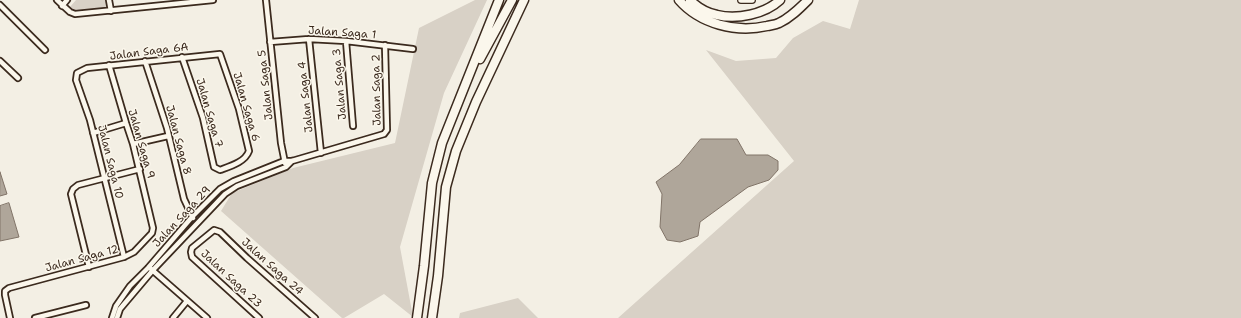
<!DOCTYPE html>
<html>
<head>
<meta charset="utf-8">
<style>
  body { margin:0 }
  canvas { display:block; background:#f3efe4 }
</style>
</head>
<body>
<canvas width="1241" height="318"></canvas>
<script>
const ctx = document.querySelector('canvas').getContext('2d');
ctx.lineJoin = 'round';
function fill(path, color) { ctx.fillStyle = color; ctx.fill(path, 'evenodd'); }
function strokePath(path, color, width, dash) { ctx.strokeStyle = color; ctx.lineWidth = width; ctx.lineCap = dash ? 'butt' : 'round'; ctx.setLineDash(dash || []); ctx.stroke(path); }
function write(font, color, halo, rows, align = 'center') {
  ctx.font = font + ' "Shantell Sans",sans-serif'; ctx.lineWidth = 3; ctx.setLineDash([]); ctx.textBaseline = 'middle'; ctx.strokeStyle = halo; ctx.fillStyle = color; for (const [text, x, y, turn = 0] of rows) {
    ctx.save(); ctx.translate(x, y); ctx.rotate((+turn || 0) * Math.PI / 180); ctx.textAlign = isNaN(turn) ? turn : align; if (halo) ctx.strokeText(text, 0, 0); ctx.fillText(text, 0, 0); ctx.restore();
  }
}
fill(new Path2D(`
  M76 0H106L108 9 76 12 70 7Z
  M475 0H487L444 93 400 247 413 317 384 294 344 318H342L221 211 232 193 293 168 395 143 419 28Z
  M859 0H1241V318H618L794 161 706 50 736 61 776 58 793 38 823 21 850 29Z
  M518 298 538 318H459L460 313Z`), '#d8d1c6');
const water = new Path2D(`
  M701 139H737L746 155H768L778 161V170L769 180 748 187 700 222 698 236 680 242 667 240 660 227 662 194 656 182 679 165Z
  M0 172 7 194 0 196Z
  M9 203 19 237 0 241V206Z`);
fill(water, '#afa69a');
strokePath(water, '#817468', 1);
const minor = new Path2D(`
  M57 0 70 12 75 14 213 0
  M109 0 111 11
  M266 0 281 143 285 163
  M0 5 45 50
  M62 6 67 0
  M309 39 321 153
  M346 41 353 126
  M270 42 309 39 346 41 413 49
  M0 61 18 78
  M145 61 167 128 184 199 193 218
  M93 133 126 123
  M133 144 168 136
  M124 257 90 120 76 80 77 73 87 68 220 54 239 109 249 151C245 162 231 166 220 170L214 167 203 118 182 57
  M89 267 71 194 73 189 78 185 140 169
  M151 269 207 318
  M10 318 5 295V291L9 288 124 257 134 252 152 233 153 228 133 144 126 123 109 65
  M35 318 86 305
  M112 318 116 306 130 286 148 268 192 217 220 189 234 181 284 161H292L384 134 387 130 385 45
  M117 318 120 309 153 270 225 194 237 186 286 167 292 161
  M173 318 187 301
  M259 318 192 257 191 252 192 248 214 230 220 232 247 258 315 318`);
const tertiary = new Path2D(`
  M741 0H752`);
const motorway = new Path2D(`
  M679 0C700 24 736 33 767 26 771 25 775 25 779 23 790 18 799 9 808 0
  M690 0C697 7 707 13 717 15 737 20 765 14 780 0
  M480 59 512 0
  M417 318 424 266 432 183 442 143 499 0
  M432 318 438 276 446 187 456 151 476 102 524 0`);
strokePath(minor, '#3b2a1e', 8);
strokePath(tertiary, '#3b2a1e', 8);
strokePath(motorway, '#3b2a1e', 11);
strokePath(minor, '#fbf7ec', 4.5);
strokePath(tertiary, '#fbf7ec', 5.5);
strokePath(motorway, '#fbf7ec', 8);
write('11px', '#3b2a1e', '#fbf7ec', [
  ["Jalan Saga 1",342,33,4],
  ["Jalan Saga 6A",149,52,-7],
  ["Jalan Saga 3",340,84,-95],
  ["Jalan Saga 5",266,85,-96],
  ["Jalan Saga 2",377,90,-91],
  ["Jalan Saga 4",306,97,-96],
  ["Jalan Saga 6",246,107,74],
  ["Jalan Saga 7",209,113,74],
  ["Jalan Saga 8",178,140,75],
  ["Jalan Saga 9",141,144,74],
  ["Jalan Saga 10",110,162,76],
  ["Jalan Saga 29",182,217,-47],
  ["Jalan Saga 12",82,259,-15],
  ["Jalan Saga 24",272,267,42],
  ["Jalan Saga 23",231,279,43]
]);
</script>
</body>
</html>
